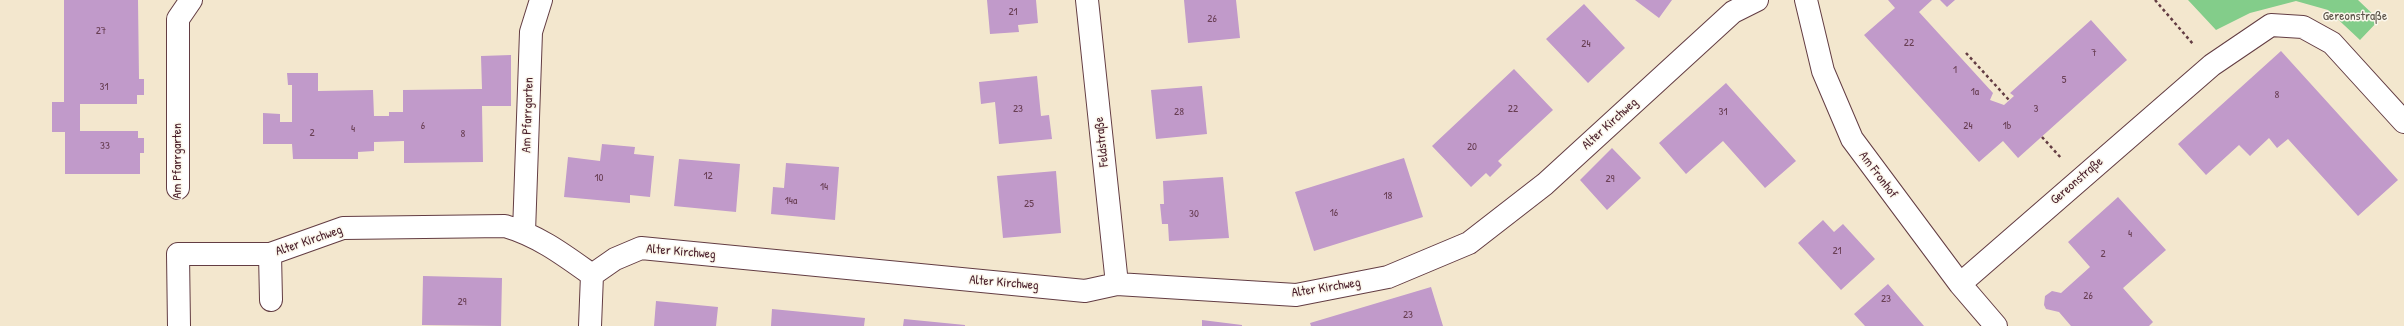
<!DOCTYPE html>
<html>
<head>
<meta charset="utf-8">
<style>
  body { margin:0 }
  canvas { display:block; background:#f3e7ce }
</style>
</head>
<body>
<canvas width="2404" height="326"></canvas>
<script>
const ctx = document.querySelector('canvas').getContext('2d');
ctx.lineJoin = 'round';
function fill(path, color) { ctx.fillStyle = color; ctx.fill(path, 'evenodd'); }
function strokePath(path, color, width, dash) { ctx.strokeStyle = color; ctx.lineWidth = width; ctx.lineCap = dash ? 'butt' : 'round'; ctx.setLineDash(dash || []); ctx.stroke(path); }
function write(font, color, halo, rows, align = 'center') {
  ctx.font = font + ' "Patrick Hand",sans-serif'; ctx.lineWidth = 3; ctx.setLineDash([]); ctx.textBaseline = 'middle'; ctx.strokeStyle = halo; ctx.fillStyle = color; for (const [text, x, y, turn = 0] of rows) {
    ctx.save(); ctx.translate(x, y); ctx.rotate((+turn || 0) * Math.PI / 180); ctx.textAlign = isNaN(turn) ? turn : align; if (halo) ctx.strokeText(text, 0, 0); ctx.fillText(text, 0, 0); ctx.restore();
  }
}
fill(new Path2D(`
  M2188 0H2358L2379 20 2360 40 2328 10 2296 1 2250 13 2216 30Z`), '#83cd8a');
fill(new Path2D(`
  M64 0H138L139 79H144V95H137V104H80V131H138V138H144V153H140V174H65V132H52V102H64Z
  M987 0H1036L1038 23 1018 25 1019 32 990 34Z
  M1184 0H1236L1240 38 1188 43Z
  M1635 0H1672L1659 18Z
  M1888 0H1932L1919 12 1993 93 1990 100 2004 105 2014 96 2010 93 2091 20 2127 60 2018 158 2003 141 1979 162 1864 35 1895 8Z
  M1940 0H1955L1947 7Z
  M1584 4 1625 48 1588 83 1546 39Z
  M2281 51 2398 180 2358 216 2288 139 2277 148 2269 138 2250 156 2239 145 2206 175 2178 144Z
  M511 55V106H482L483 162 404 163V141L374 142V151L358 152V159H293L292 144H263V113L280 114V122H292V85H288L287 73H318V91L373 90 374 116H389V112H403V90L482 89 481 56Z
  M1514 69 1553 110 1498 161 1502 165 1490 177 1486 173 1471 187 1432 146Z
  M1037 76 1041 116 1049 115 1052 139 999 144 995 102 981 104 979 82Z
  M1726 83 1796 161 1765 188 1723 141 1686 174 1659 143Z
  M1202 86 1207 134 1156 139 1151 90Z
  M602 144 635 147 634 154 654 156 650 197 630 195V203L564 197 568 157 600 161Z
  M1612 148 1641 178 1607 210 1580 180Z
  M1404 158 1423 217 1314 251 1295 192Z
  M679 159 740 164 736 212 674 206Z
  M786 163 839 167 835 220 771 214 773 187 784 188Z
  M1056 171 1061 233 1003 238 997 176Z
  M1223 177 1229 238 1169 241 1168 224H1162L1160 204H1164L1163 181Z
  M2118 197 2166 250 2123 288 2153 322 2149 326H2071L2059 312 2046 309 2044 305 2045 296 2052 291 2061 293 2090 267 2068 242Z
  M1823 220 1834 232 1843 224 1875 259 1841 290 1798 243Z
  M423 276 502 278 501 326 422 325Z
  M1888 284 1924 326H1865L1854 314Z
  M1431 287 1443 326H1311L1310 323Z
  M656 301 718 307 716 326H654Z
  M772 309 865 318 864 326H771Z
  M904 319 965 325V326H903Z
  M1202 320 1242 325V326H1202Z`), '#c19aca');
const minor = new Path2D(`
  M1087 0 1117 284
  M1806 0 1823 71 1852 139 1960 284 1996 326
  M178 188V19L191 0
  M524 232 531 32 541 0
  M270 254 271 300
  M592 275 615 259 641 248 1085 291 1117 284 1296 295 1388 277 1469 243 1545 184 1733 12 1757 0
  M1960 284 2212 65 2271 25 2303 27 2332 43 2404 122
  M179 326 178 254H270L343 228 505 226C539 236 564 255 592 275
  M590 326 592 275`);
strokePath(minor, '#633d43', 24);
strokePath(new Path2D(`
  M2155 0 2193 44
  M1966 53 2009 100
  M2042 137 2062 159`), '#633d43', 2.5, [3, 3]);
strokePath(minor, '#fff', 22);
write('11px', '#683e53', null, [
  ["21",1013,12],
  ["26",1212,19],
  ["27",101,31],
  ["22",1909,43],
  ["24",1586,44],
  ["7",2094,53],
  ["1",1955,70],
  ["5",2064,80],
  ["31",104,87],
  ["1a",1975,92],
  ["8",2277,95],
  ["23",1018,109],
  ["22",1513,109],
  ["3",2036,109],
  ["28",1179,112],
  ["31",1723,112],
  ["6",423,126],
  ["24",1968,126],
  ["1b",2007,126],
  ["4",353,129],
  ["2",312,133],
  ["8",463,134],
  ["33",105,146],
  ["20",1472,147],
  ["12",708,176],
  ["10",599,178],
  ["29",1610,179],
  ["14",824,187],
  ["18",1388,196],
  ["14a",791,201],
  ["25",1029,204],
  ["16",1334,213],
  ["30",1194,214],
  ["4",2130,234],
  ["21",1837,251],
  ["2",2103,254],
  ["26",2088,296],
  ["23",1886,299],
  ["29",462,302],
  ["23",1408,315]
]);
write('13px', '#5b5348', '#fbf7ec', [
  ["Gereonstraße",2355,17]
]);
write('13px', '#4a1f2b', '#fbf7ec', [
  ["Am Pfarrgarten",528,115,-88],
  ["Alter Kirchweg",1610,124,-42],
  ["Feldstraße",1102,142,-96],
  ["Am Pfarrgarten",178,161,-90],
  ["Am Fronhof",1878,175,53],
  ["Gereonstraße",2077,181,-41],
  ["Alter Kirchweg",309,241,-19],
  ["Alter Kirchweg",681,252,5],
  ["Alter Kirchweg",1004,283,5],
  ["Alter Kirchweg",1326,288,-9]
]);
</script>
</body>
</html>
